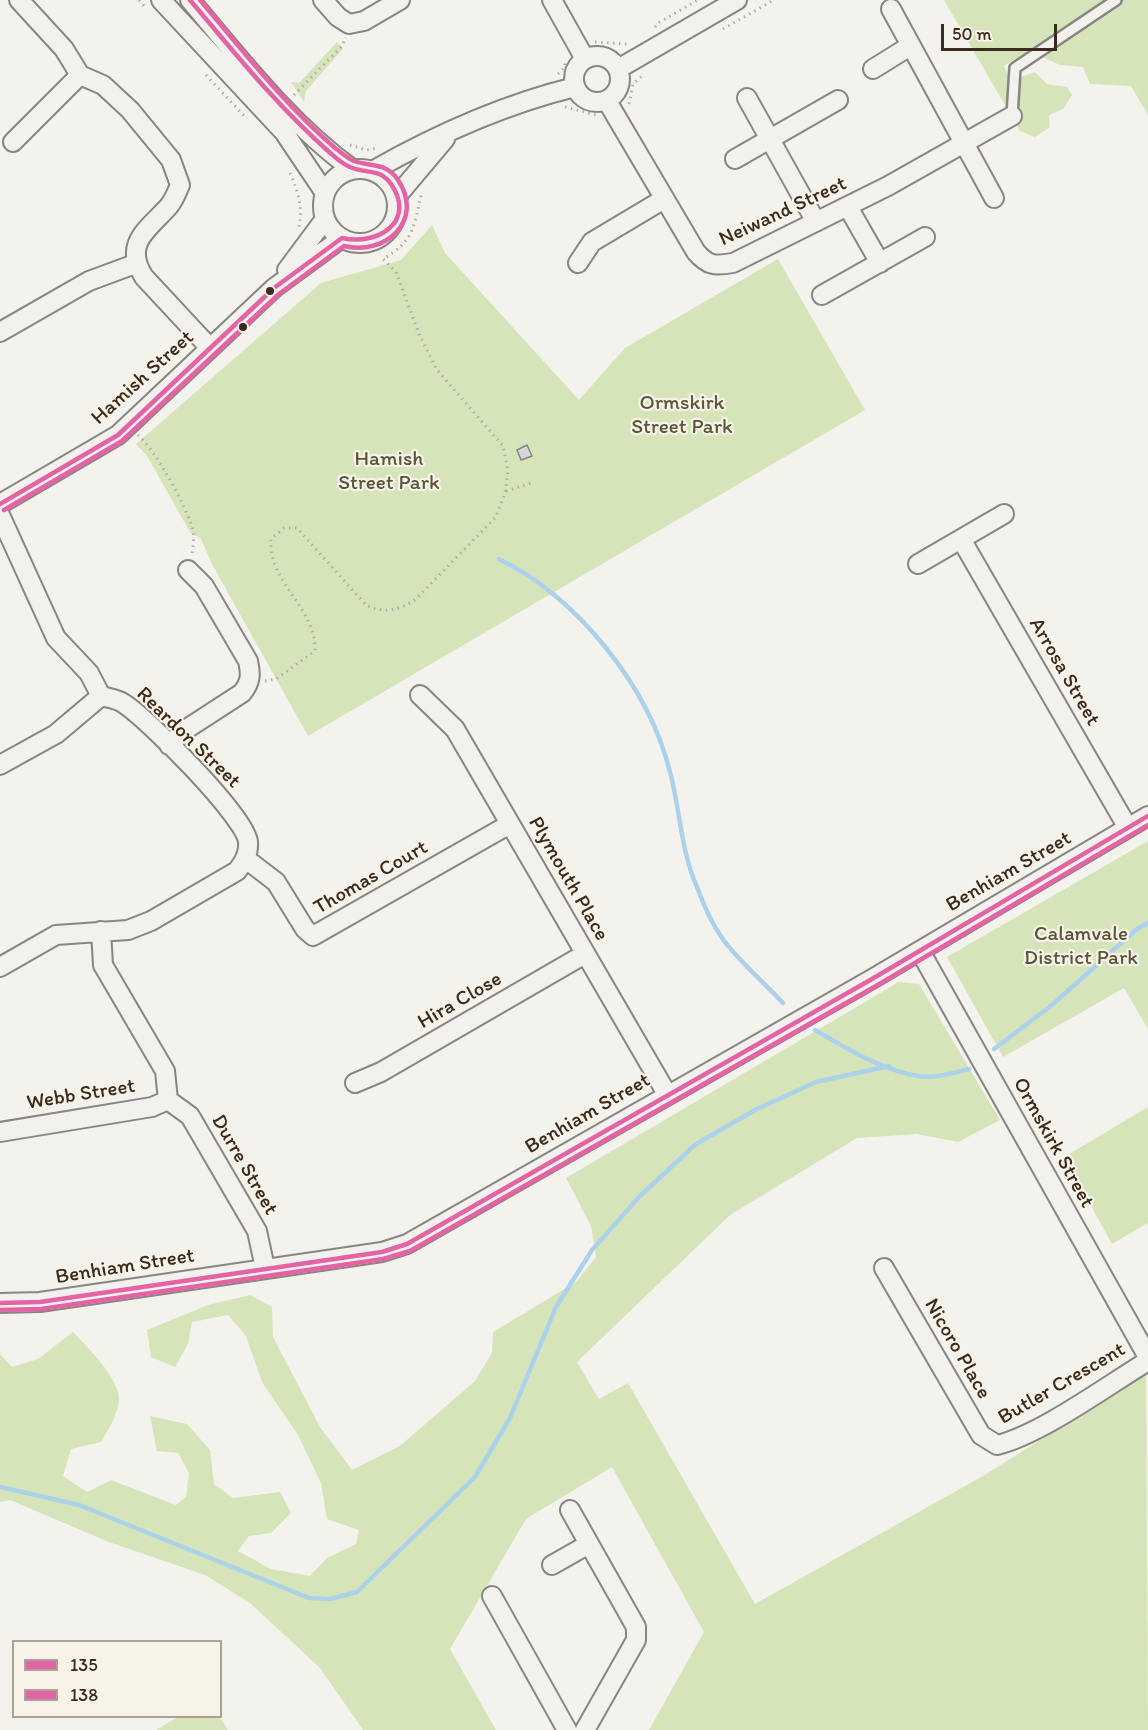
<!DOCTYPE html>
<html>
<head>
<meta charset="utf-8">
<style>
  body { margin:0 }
  #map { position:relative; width:1148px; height:1730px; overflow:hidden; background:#f4f2ec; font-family:Itim,sans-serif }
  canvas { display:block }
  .legend { position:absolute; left:12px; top:1640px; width:210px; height:78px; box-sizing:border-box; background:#f7f3e8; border:2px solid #aca397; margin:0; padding:8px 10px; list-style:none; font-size:18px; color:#3b2a1e }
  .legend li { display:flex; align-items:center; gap:12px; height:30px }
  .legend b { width:30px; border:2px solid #aca397 }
  .scale { position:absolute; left:941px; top:24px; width:116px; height:27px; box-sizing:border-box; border:3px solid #3b2a1e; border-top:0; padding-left:8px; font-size:18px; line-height:21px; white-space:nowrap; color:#3b2a1e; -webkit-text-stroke:4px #f7f3e8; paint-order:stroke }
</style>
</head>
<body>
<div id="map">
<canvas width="1148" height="1730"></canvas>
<ul class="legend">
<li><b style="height:8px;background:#e463a4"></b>135</li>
<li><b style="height:8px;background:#e463a4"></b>138</li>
</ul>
<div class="scale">50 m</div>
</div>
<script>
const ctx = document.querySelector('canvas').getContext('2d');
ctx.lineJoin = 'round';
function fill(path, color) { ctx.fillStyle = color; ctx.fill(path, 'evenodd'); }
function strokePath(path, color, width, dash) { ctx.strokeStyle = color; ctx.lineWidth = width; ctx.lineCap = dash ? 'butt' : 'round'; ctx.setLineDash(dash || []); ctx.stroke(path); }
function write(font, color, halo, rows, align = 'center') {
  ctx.font = font + ' Itim,sans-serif'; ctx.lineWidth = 4.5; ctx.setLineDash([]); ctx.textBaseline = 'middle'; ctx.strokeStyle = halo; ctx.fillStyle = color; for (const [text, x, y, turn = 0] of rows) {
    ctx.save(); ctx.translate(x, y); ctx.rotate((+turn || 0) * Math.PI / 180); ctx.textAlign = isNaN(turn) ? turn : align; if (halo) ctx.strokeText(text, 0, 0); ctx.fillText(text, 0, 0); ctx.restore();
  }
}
fill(new Path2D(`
  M944 0H1148V115L1131 86 1090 84 1083 67 1060 65 1029 51 1004 66 1008 75 1021 77 1035 72 1047 84 1067 87 1072 95 1063 109 1049 115 1050 127 1035 137 1020 131Z
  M337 42 343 49 306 91 304 102 291 82 299 83Z
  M432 225 445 253 579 400 625 348 778 259 865 410 308 736 212 564 201 539 190 532 147 456 136 444 321 283 401 260Z
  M1148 841V1029L1124 988 1003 1057 947 957Z
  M899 982 919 984 1000 1120 958 1142 917 1134 857 1138 730 1215 577 1362 599 1399 628 1383 755 1604 983 1476 1146 1374 1148 1730H649L704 1632 612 1467 526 1519 450 1649 496 1730H363L320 1668 250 1603 205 1575 109 1542 10 1500 0 1502V1354L12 1367 38 1359 73 1332C87 1347 118 1377 119 1398 119 1413 108 1430 101 1442L71 1449 63 1476 87 1492 111 1480 176 1505 186 1497 189 1473 178 1453 157 1451 150 1416 187 1424 210 1450 214 1484 233 1498 280 1492 291 1513 271 1533 249 1536 238 1551 271 1569 310 1576 327 1558 356 1544 359 1530 327 1519 321 1483 298 1435 262 1382 246 1336 228 1315 192 1322 188 1344 175 1367 151 1357 147 1330 208 1305 250 1295 272 1307 273 1337 320 1427 352 1470 400 1446 475 1381 492 1353 493 1332 576 1282 596 1257 591 1226 566 1178Z
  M1148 1107V1223L1112 1244 1064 1157Z
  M178 1717H220L228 1730H156Z`), '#d5e4b9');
strokePath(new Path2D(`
  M499 559C578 598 649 687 670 772 680 809 681 852 697 887 704 906 716 932 729 947 746 967 765 984 783 1003
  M815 1030C846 1048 881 1070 918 1076 934 1079 953 1073 969 1069
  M994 1049 1052 1005 1137 929 1148 923
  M0 1487 79 1505 309 1598 330 1599 357 1592 475 1477 510 1418 556 1307 592 1250 639 1197 696 1144 757 1109 816 1082 889 1066`), '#acd2eb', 4.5);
const building = new Path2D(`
  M527 445 532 456 521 460 517 450Z`);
fill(building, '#d6d5dc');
strokePath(building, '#898580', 1.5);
const lane = new Path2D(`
  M1012 116 1015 68 1116 0`);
const street = new Path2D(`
  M19 0 64 49 80 75 103 85 130 110 171 160 180 185C177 192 174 200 169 206 149 229 122 243 144 277L210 348
  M161 0 284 132 325 193
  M190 0C240 59 289 123 352 169
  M323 0 338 17 349 24 364 21 400 0
  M552 0 585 59
  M891 9 994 198
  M574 79a23 23 0 1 1 46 0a23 23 0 1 1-46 0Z
  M618 69 737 0
  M873 69 910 46
  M747 98 816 222
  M607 101 696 252C708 266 715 266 733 263L888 186 1012 116
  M13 142 80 75
  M735 159 838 100
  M323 206a37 37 0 1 1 74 0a37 37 0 1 1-74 0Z
  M374 170C436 135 505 104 575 87
  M397 196 445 139
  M848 207 880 263
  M578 263 592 242 664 199
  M287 270 325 219
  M822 295 925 237
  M0 332 89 281 135 264
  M0 504 118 435 274 288 342 238
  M0 515 56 638 89 673 101 696C108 698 117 699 123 703 146 717 246 817 248 842 249 854 244 862 237 871L151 921 128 930 56 935 0 967
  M961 539 1128 828
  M918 564 1004 514
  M420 695 455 729 667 1094
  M169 745 185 730 242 693C251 682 251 674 248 661L204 586 188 570
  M0 765 56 734 101 696
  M246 859 276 882 305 929 313 936 510 824
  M101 931 103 965 165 1071 168 1100 190 1116 257 1231 265 1268
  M920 951 1148 1357
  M355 1083 381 1072 585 954
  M0 1132 152 1107 168 1100
  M884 1268 981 1435 997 1445C1040 1435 1108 1385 1148 1361
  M0 1303 40 1302 382 1252 407 1244 872 979 1148 816
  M570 1510 636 1627V1640L585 1730
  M552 1565 589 1544
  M492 1596 567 1730`);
strokePath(lane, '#898580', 14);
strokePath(street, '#898580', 22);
strokePath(new Path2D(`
  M139 0 146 8
  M655 27 658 23 698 0
  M723 29 774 0
  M595 42 627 44
  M558 74 565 67V60
  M206 75 247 119
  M294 95 343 45 345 37
  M629 104 633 84 644 74
  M565 107 596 115
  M350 145 366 150 379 148
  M290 173C298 191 303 207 299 227
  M138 435C156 451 183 501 191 524 195 534 194 547 191 557
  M506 491 531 483
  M265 681 276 679 315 651C317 608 267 582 271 539L284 528H297L366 605C382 614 401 610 416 599L495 518 505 494 508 471 503 446 437 370 419 334 396 272 383 259C416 240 413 226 422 192`), '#b1aeaa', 3, [1.5, 4.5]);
strokePath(lane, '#f2f1ed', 9);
strokePath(street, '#f2f1ed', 18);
strokePath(new Path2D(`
  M0 504 118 435 274 288 342 238C377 246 417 222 391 184 380 168 366 174 350 167 342 164 335 157 328 151 277 106 234 52 190 0
  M0 1303 40 1302 382 1252 407 1244 872 979 1148 816`), '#e463a4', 4.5);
strokePath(new Path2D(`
  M4 510 122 441 279 294 344 246C385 256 425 221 398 180 386 162 371 167 354 161 347 158 341 152 335 148 284 104 243 51 200 0
  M0 1310 41 1309 383 1259 410 1251 876 986 1148 825`), '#e463a4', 4.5);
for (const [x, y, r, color] of [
  [270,291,5,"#3b2a1e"],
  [243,327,5,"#3b2a1e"]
]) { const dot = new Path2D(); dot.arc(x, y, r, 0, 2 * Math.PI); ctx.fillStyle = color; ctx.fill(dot); strokePath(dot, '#f7f3e8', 2); }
write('21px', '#3b2a1e', '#f7f3e8', [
  ["Neiwand Street",783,212,-25],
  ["Hamish Street",143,378,-42],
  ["Arrosa Street",1064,672,60],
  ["Reardon Street",188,738,44],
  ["Benhiam Street",1009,872,-30],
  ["Thomas Court",371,878,-30],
  ["Plymouth Place",568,879,60],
  ["Hira Close",460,1001,-30],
  ["Webb Street",81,1095,-9],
  ["Benhiam Street",588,1114,-30],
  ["Ormskirk Street",1053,1143,61],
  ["Durre Street",244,1165,60],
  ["Benhiam Street",125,1267,-9],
  ["Nicoro Place",957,1349,60],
  ["Butler Crescent",1062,1384,-30]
]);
write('21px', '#5b563a', '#f7f3e8', [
  ["Ormskirk",682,404],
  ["Street Park",682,428],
  ["Hamish",389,460],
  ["Street Park",389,484],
  ["Calamvale",1081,935],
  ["District Park",1081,959]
]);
</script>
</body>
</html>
